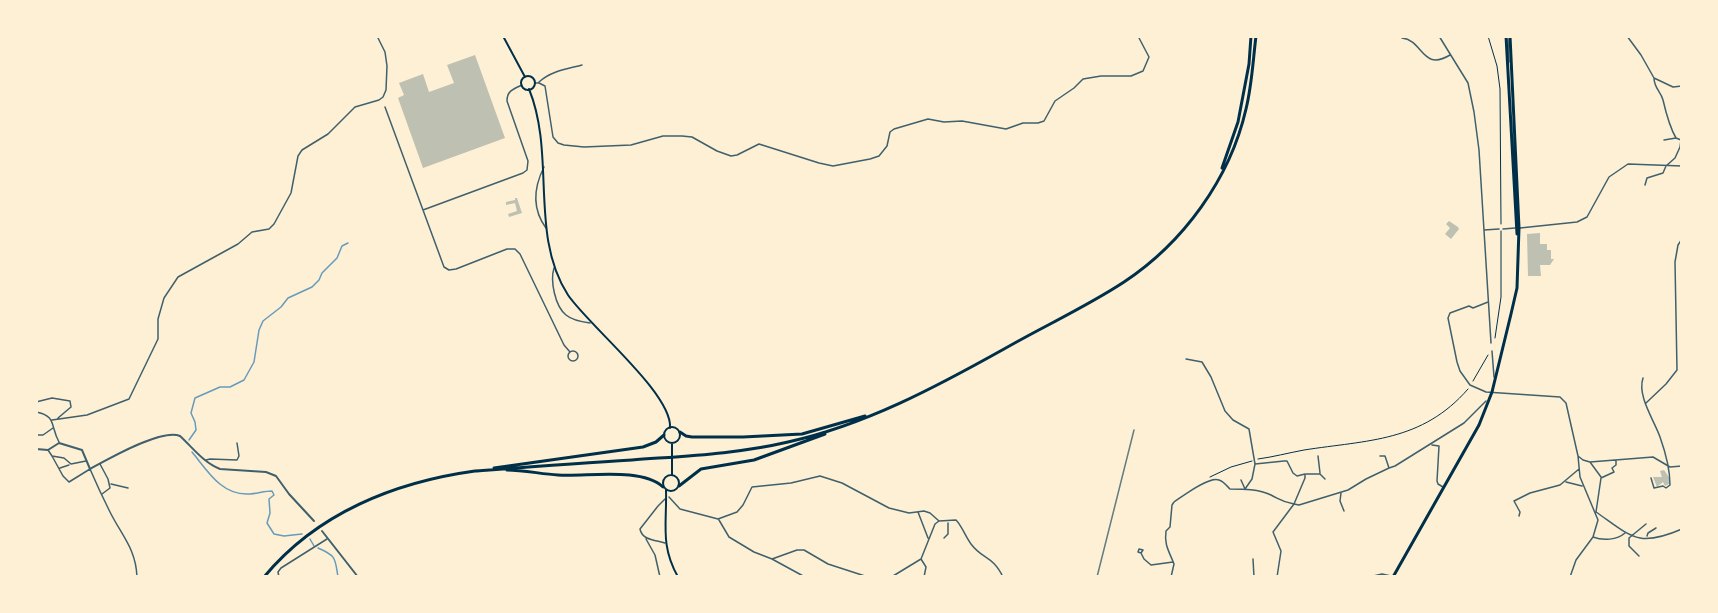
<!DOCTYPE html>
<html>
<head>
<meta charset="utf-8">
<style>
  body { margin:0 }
  #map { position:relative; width:1718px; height:613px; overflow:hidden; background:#fdf0d5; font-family:Manrope,sans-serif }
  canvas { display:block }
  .frame { position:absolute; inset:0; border:38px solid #fdf0d5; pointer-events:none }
</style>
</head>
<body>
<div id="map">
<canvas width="1718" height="613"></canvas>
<div class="frame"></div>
</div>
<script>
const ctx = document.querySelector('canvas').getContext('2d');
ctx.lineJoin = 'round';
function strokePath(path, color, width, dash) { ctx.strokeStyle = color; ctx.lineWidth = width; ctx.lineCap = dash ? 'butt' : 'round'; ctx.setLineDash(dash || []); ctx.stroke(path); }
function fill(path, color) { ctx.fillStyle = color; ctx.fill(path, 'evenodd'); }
strokePath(new Path2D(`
  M189 440 196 430 195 422 191 413 195 398 220 387H230L244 380 254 362 259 330 263 321 281 307 288 298 312 287 319 280 322 273 337 258 342 246 348 243
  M192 452C207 470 221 495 248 494 256 494 264 491 272 491L274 495 269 499 270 513 267 523 274 534 284 536 302 534
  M310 539 314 546
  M318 548C337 556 335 559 338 577`), '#669bbc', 1.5);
fill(new Path2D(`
  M475 55 505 138 423 168 398 98 404 95 399 83 423 74 429 92 454 83 447 65Z
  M515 198H517L522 213 509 217 508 214 517 211 515 203 506 205V202L515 200Z
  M1449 221 1458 227 1459 229 1451 239 1445 234 1450 228 1446 224Z
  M1540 233V244H1547V250H1551V259H1554L1550 265H1540L1541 276H1528L1527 234Z
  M1664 470 1669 477V484L1665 486 1663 482 1657 487 1653 477H1662L1660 471Z`), '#bec0b2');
strokePath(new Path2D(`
  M1488 36 1497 66 1500 89 1501 224
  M1495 338 1501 297V231
  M1473 381 1488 355
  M1258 459C1273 457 1288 453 1304 450 1368 440 1422 442 1468 389
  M1210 477 1231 467 1252 461`), '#003049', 1);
strokePath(new Path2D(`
  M1439 36 1468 83 1474 112 1479 150 1491 343
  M1627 36 1641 55 1654 78
  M1402 38C1423 40 1422 72 1450 55
  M1508 39 1509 62
  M539 82C551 71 567 69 582 65
  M535 83H539L545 86 553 137 558 143 564 145 584 147 631 145 663 136H682L692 137 717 151 731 156 737 155 759 144 819 163 833 166 870 159 879 156 887 146 890 132 894 129 928 119 944 122 962 121 1006 129 1023 123H1038L1044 121 1055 101 1074 88 1083 79 1101 76H1131L1143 71 1149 57 1138 36
  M385 107 444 267 449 270 456 269 507 249H515L520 254 564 345 570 352
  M1676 138C1669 126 1666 113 1663 100 1661 92 1654 88 1654 78L1673 87 1682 86
  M544 167C534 187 532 209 546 228
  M1645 185 1647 178 1663 173 1666 166 1675 158 1680 147 1681 140 1676 138 1664 140
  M423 210 523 173 527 170 528 161 507 101C507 91 513 89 522 85
  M1520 228 1577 222 1587 217 1609 177 1628 164 1682 166
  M1503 229 1515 228
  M1484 230 1499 229
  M554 268C550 281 555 306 566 315 572 320 582 322 590 323
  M1488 302 1473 308 1469 306 1450 313 1448 318 1457 362 1460 371 1470 385 1486 392 1560 397 1566 403 1578 456
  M1492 351 1494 377
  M568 356a5 5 0 1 1 10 0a5 5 0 1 1-10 0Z
  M1186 359 1202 362 1211 377 1225 411 1233 420 1249 429 1255 464
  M1643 378C1637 396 1654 420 1660 437 1665 451 1670 470 1670 485L1666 488 1663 486 1654 488 1651 478
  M36 402 52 398 70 401 71 407 58 418
  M1646 403 1666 384 1677 370 1675 262 1678 245 1682 239
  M36 412C57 416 50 426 59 442
  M52 420 87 415 129 399 158 339V319L164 298 178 277 238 244 252 232 269 229 274 224 291 193 298 156 302 150 328 134 355 107 379 100 383 97 386 90 387 66 385 52 377 36
  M36 435H43L53 428
  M1432 445 1439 446 1437 481 1438 484 1443 487
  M48 450 52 456 64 458 71 464 86 461
  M52 456 63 476 69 482 90 469C96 483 103 498 110 512 122 536 136 549 137 577
  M1318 456 1320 473
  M1380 456H1385L1389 468 1395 466 1464 423 1486 401
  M206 460 210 459 237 460 239 456 237 443
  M1616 460V465L1612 468 1614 472 1601 478 1596 512C1632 537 1638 548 1682 529
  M1590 462 1601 477
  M100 464 108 479 110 488 102 494
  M60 468 69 465
  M1306 474H1320L1325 479
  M1566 482 1582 486
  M111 484 128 488
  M1341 493 1340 501 1344 511
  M669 497 680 509 718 519 737 512 743 505 752 487 791 483 820 476 842 483 889 508 909 513 924 511 930 513 939 521
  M918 512 928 538
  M1519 516 1520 512 1514 501 1530 493 1560 485 1579 469
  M719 520 729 537 754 552 772 559 797 550H804L828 564 868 577
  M1647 536 1648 533 1656 528
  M1593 537C1603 541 1617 540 1625 533
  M944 538 948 534V523
  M646 539 655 555 660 577
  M665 543C655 540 642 540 640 529L658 506 665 499
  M1139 549 1143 550 1141 553 1138 552Z
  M1141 553 1144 559 1151 565 1173 562
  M1639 556 1629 546V538L1646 524
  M772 559 805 577
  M921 559 926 567 924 577
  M1253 559 1254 577
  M279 577 278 572 281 568 327 539
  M882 577 893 576 921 559 935 524 939 521 956 520C962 526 965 536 971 544 983 560 992 555 1003 577
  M1171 577 1174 564C1169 551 1164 545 1166 531L1170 527 1172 505 1174 502C1183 496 1209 476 1219 480 1223 481 1227 486 1230 489 1243 489 1259 489 1271 495 1281 500 1282 502 1294 504L1305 478V474L1297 476 1293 473 1287 461H1284L1255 464 1252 479 1245 489 1241 480
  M1277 577 1281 551 1273 532 1294 504 1299 505 1348 490 1366 479 1389 468
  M1369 577 1382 574 1391 576
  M1570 577 1576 560 1593 537 1598 520 1580 477 1578 456 1583 460 1590 462 1653 457 1670 467 1682 466`), '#3f606c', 1.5);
strokePath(new Path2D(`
  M36 449 48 450 59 443 82 450 90 469C108 459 162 428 180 436 193 448 204 463 220 469L266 472 276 476 289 494 314 521
  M322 531 358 577`), '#3f606c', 2);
strokePath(new Path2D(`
  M503 36 525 77
  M521 83a7 7 0 1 1 14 0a7 7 0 1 1-14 0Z
  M529 89C556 155 529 235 568 295 589 326 673 394 670 428
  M664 435a8 8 0 1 1 16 0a8 8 0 1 1-16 0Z
  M672 443V475
  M663 483a8 8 0 1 1 16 0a8 8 0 1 1-16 0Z
  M666 490C667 524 660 545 678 577`), '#003049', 2);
strokePath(new Path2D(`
  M1506 36 1517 234
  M1393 577 1479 425 1492 392 1511 314 1517 288 1519 228 1510 36`), '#003049', 3);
strokePath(new Path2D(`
  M1222 168 1238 122 1249 64 1251 36
  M680 432 686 436 692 437H743L802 434 865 416
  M494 468 643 447 656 442 664 435
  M507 470C524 470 541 474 558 475 587 477 641 467 663 487
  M679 486 701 469 754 460 825 434
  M264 577C317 513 395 482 475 471 528 467 580 463 632 460 684 456 737 454 788 442 865 425 936 387 1004 349 1044 326 1086 307 1124 282 1183 243 1230 179 1246 109 1252 85 1253 60 1256 36`), '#003049', 3);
strokePath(new Path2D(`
  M1097 577 1134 430`), '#657d81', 1.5);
</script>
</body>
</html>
